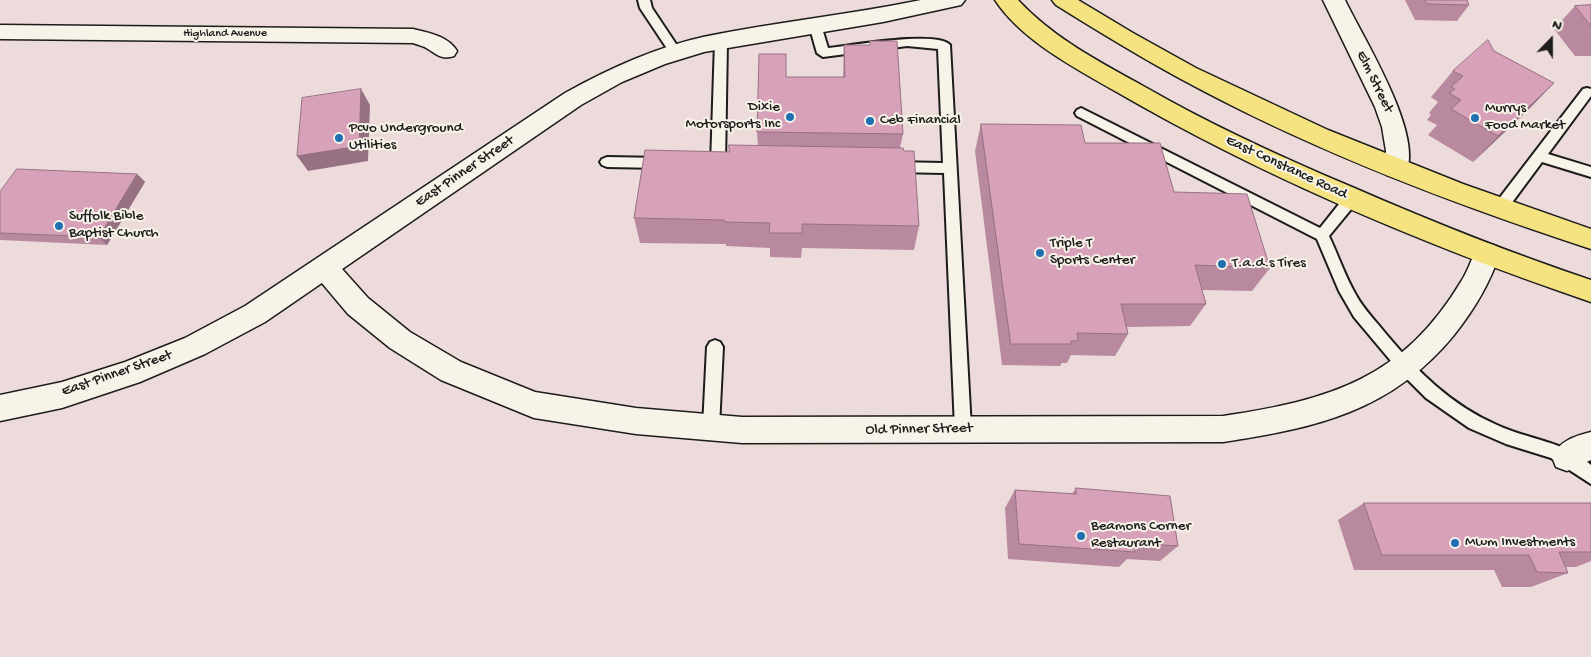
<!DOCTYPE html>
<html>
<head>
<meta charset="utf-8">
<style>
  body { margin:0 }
  #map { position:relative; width:1591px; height:657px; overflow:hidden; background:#eddada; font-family:"Gochi Hand",sans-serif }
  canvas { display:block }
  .north { position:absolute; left:1526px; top:15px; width:50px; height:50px; -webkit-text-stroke:4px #f7f3e8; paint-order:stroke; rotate:22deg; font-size:14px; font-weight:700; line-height:20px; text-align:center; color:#1c1c1c }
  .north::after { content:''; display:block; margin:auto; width:18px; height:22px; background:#1c1c1c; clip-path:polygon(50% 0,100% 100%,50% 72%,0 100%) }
</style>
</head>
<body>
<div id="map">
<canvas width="1591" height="657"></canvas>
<div class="north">N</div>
</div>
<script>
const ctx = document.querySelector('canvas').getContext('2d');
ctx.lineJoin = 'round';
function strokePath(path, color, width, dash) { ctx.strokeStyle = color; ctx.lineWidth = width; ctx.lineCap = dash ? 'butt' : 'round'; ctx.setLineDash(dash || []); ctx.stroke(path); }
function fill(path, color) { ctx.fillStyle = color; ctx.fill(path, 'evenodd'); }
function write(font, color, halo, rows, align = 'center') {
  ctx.font = font + ' "Gochi Hand",sans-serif'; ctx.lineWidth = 4; ctx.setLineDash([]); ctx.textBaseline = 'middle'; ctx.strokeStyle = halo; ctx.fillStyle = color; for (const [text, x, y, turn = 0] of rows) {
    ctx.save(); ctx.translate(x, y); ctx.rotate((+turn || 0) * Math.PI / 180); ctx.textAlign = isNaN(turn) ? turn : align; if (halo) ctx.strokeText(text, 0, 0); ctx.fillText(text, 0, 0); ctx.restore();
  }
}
const lane = new Path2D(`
  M638 0H650L652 8 682 53 680 56H672L640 8Z
  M815 21 821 25 828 48C848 46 939 30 950 45L971 429 969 434 963 436 957 434 955 429 944 173 894 172 889 171 887 167 889 163 894 162 943 163 938 49 907 46 823 57 817 53 809 25Z
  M721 37 727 41 725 165 723 169H713L711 165 715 41Z
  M1587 88 1591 89V96L1548 154 1591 167V177L1542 162 1505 212 1500 213 1495 212 1493 208 1495 204 1583 89Z
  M1081 108 1320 228 1347 194 1352 193 1357 194 1359 198 1357 202 1329 236C1338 255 1345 276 1356 295 1364 310 1376 321 1386 334 1418 372 1451 405 1497 425 1529 440 1564 441 1591 465V484L1551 458 1506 444 1469 428 1426 398 1401 373 1354 317 1339 291 1317 239 1077 116 1075 113 1077 110Z
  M607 157 662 158 667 160 669 163 667 166 662 168 607 167 602 165 600 162 602 159Z
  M715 340 720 342 723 347 719 427 717 432 711 434 705 432 703 427 707 347 710 342Z`);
const street = new Path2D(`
  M1323 0H1345C1363 38 1426 137 1405 175L1396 178 1387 175 1384 169 1386 151 1382 127 1375 107Z
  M0 25 413 29C429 33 448 36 457 51L454 56C442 60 438 55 428 49 424 46 418 45 413 43L0 39Z
  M1487 243 1496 246 1500 253C1490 283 1474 310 1454 335 1392 411 1316 428 1223 442L742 443 636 434 534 418 441 380 390 348 348 314 316 276 312 268 316 260 325 257 334 260 368 298 410 332 461 362 535 392 636 408 742 417 1223 416C1330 400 1403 379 1462 280 1469 269 1472 257 1478 246Z
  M1591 432V460L1567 471 1556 467 1552 457C1559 441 1575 436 1591 432Z`);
const secondary = new Path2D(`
  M921 0H965L961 5 883 22 704 52 665 64 622 82 581 105 265 322 205 354 140 382 62 408 0 421V395L62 382 125 362 185 338 245 306 565 93C608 69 654 48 703 37 775 22 849 15 921 0Z`);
const primary = new Path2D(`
  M995 0H1018C1053 38 1100 62 1145 87 1211 125 1281 157 1352 187 1430 221 1510 253 1591 280V302C1427 246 1265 178 1115 91 1075 68 1021 40 995 0Z
  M1052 0H1078L1133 33 1196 68 1328 130 1463 184 1591 229V249C1450 203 1309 149 1179 78 1137 55 1096 30 1056 5Z`);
strokePath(lane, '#1c1c1c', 4);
strokePath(street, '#1c1c1c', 3);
strokePath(secondary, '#1c1c1c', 3);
strokePath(primary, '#1c1c1c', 3);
fill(lane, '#f7f3e8');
fill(street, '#f7f3e8');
fill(secondary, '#f7f3e8');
fill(primary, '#f5e382');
fill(new Path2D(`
  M1405 0H1467L1469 5 1457 21 1415 20Z
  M1591 5V56H1575L1554 29 1575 6Z
  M870 41 903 134 900 148 919 226 914 250 802 248 801 258 770 257V248L726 246V244L640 243 634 218 729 152 758 146 757 132 787 77H843L844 45H870Z
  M1494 51 1554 83 1528 110 1473 162 1428 135 1437 125 1427 120 1431 115 1429 113 1438 102 1431 97 1453 71Z
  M981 124 1174 192 1270 268 1252 291 1202 290 1206 304 1190 326 1127 327 1128 334 1115 356 1071 355 1067 363H1062L1060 366 1002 365 975 151Z
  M137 174 145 182 107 245 0 240V192Z
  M1076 488 1178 546 1160 561 1127 559 1119 567 1008 559 1005 508 1015 490 1072 494Z
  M1364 503 1591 504V561L1576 567H1566L1568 573 1531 587H1502L1494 570H1354L1338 520Z`), '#b98a9f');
fill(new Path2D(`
  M1554 83 1528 110 1473 162 1498 136Z
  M361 89 370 105 368 161 308 171 297 156Z
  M137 174 145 182 107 245 99 237Z`), '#967182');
const building = new Path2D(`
  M1425 0H1467L1469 5 1427 4Z
  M1591 5V26L1575 6Z
  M1488 40 1494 51 1554 83 1498 136 1451 109 1461 100 1449 93 1455 89 1451 87 1463 76 1453 71Z
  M870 41H897L903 134 757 132 759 54H786V77H845L844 45H870Z
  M361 89 359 146 297 156 302 98Z
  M981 124 1081 125 1085 143H1160L1174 192 1247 194 1270 268 1195 265 1206 304H1121L1128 334 1077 333 1078 341H1071V344H1011Z
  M729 145 903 148 904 151H914L919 226 802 224V233H769L770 223 724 222V220L634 218 645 150 729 152Z
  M17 169 137 174 99 237 0 233V192Z
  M1076 488 1170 496 1178 546 1133 543 1135 552 1019 544 1015 490 1076 494Z
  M1364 503H1591V552H1559L1568 573 1537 572 1529 555H1382Z`);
fill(building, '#d7a1b9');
strokePath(building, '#967182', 1);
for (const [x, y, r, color] of [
  [790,117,5,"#1f6fb2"],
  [1475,118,5,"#1f6fb2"],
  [870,121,5,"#1f6fb2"],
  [339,138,5,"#1f6fb2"],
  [59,226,5,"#1f6fb2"],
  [1040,253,5,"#1f6fb2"],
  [1222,264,5,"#1f6fb2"],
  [1081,536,5,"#1f6fb2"],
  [1455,543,5,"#1f6fb2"]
]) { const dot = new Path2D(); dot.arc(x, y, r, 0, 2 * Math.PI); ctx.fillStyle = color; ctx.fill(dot); strokePath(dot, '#f7f3e8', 2); }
write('12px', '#1c1c1c', '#f7f3e8', [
  ["Highland Avenue",225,34]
]);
write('15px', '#1c1c1c', '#f7f3e8', [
  ["Elm Street",1374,82,64],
  ["East Constance Road",1286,168,25],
  ["East Pinner Street",465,172,-34],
  ["East Pinner Street",117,374,-19],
  ["Old Pinner Street",919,430,-1]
]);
write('15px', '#1c1c1c', '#f7f3e8', [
  ["Dixie",780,108,"right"],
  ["Motorsports Inc",780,125,"right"],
  ["Murrys",1485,109],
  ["Food Market",1485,126],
  ["Ceb Financial",880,121],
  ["Pcvo Underground",349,129],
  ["Utilities",349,146],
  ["Suffolk Bible",69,217],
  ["Baptist Church",69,234],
  ["Triple T",1050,244],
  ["Sports Center",1050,261],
  ["T.a.d.s Tires",1232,264],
  ["Beamons Corner",1091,527],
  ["Restaurant",1091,544],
  ["Mwm Investments",1465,543]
], 'left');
</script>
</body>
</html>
